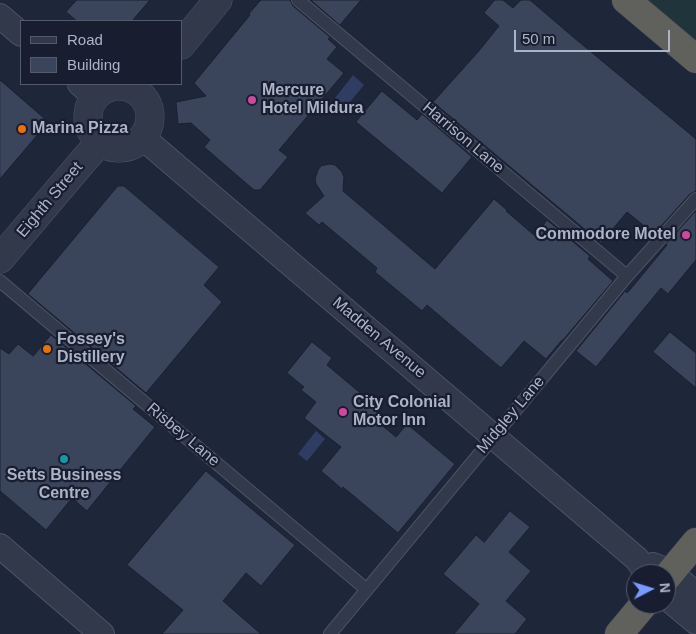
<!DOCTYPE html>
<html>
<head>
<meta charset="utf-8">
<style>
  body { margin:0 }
  #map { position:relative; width:696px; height:634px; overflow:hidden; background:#1e263a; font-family:Arial,sans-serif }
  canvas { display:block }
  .legend { position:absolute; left:20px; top:20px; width:162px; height:65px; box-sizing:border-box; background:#181e2f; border:1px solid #535a6c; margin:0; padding:6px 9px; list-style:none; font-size:15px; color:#acb3c7 }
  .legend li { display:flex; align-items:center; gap:10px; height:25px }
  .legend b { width:25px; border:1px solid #535a6c }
  .north { position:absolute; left:626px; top:564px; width:50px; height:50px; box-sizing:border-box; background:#181e2f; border:1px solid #535a6c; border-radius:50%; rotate:85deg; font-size:14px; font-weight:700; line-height:20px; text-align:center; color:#acb3c7 }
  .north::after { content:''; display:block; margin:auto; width:18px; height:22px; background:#799bff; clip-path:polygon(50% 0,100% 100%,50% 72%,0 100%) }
  .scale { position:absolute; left:514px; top:30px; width:156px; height:22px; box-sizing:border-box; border:2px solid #acb3c7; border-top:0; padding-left:6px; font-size:15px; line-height:18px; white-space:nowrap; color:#acb3c7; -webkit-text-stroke:4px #181e2f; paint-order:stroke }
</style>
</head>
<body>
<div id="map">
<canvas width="696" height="634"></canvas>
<ul class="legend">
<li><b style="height:6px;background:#32394a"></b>Road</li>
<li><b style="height:14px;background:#3a445b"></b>Building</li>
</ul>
<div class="north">N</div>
<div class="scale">50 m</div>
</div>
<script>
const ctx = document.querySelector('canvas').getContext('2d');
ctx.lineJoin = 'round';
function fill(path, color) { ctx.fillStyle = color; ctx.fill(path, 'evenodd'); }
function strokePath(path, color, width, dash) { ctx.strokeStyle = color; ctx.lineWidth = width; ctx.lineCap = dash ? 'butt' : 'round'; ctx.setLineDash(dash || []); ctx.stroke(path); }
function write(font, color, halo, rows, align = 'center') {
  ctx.font = font + ' Arial,sans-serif'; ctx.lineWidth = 4.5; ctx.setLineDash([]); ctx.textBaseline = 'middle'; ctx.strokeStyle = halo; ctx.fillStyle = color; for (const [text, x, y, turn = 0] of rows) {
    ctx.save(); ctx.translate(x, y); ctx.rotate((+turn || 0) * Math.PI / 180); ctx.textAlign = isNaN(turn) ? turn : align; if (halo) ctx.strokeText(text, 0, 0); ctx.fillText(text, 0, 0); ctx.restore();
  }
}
fill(new Path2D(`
  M644 0H696V45Z`), '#20343b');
fill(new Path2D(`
  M353 75 364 85 346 107 335 98Z
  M316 431 325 439 307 461 298 454Z`), '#2e3d61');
const building = new Path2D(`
  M77 0H150L132 21H77L66 12Z
  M261 0H290L293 6 330 37 328 39 337 47 327 59 344 73 279 150 288 157 260 190H254L204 147 210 140 191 123 178 124 176 102 206 96 194 83 250 15 249 14Z
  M311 0H361L340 25Z
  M495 0H503L513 8 521 0H530L572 36 696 139V191L690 194 654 234 627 212 601 243 433 102 478 52 499 26 484 13Z
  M0 80 44 118 45 126 0 179Z
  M382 91 417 120 422 114 472 157 442 193 356 122Z
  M330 164 335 165 342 172 344 177 343 191 435 269 494 199 507 210 506 211 535 236 547 220 590 256 588 259 613 281 563 340H562L546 359 524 341 501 368 427 305 422 311 375 272 377 268 322 222 319 225 305 213 324 196 316 184 315 179 318 170 321 166Z
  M118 186H124L219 267 204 285 222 302 146 393 28 294Z
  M696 211V260L668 294 661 288 596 367 576 351 625 291 627 293 629 291 667 245 666 244Z
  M670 332 696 353V388L653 352Z
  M51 335 136 406 133 409 155 427 87 511 72 498 46 530 0 491V348L9 354 18 344 33 356Z
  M312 342 332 358 327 365 377 407 378 422 396 437 407 424 455 464 398 533 343 487 342 489 321 471 341 447 304 418 316 402 301 390 304 387 287 373Z
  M206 471 295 545 261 586 246 573 223 601 261 634H162L183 610 127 565Z
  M510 511 530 527 509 552 531 571 506 601 527 619 515 634H454L479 604 443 574 476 535 484 542Z`);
fill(building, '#3a445b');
strokePath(building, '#1a2031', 1);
const service = new Path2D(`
  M298 0 627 276
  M0 281 366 589
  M330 634 627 276 696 199`);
const minor = new Path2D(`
  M0 16 21 34
  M80 84 96 97
  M143 138 637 559 647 574
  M0 546 102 634
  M653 565 671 572 696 595
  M666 597 696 622`);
const tertiary = new Path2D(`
  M181 45 218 0
  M88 117a31 31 0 1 1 62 0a31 31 0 1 1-62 0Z
  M0 259 84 160 100 142`);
const trunk = new Path2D(`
  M626 0 696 59
  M666 578 696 542
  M619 634 644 604`);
strokePath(service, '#4c5365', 14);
strokePath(minor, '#4c5365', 26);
strokePath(tertiary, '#4c5365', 29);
strokePath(trunk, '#3a4052', 29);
strokePath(service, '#32394a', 12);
strokePath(minor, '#32394a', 24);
strokePath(tertiary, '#32394a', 28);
strokePath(trunk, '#60605c', 28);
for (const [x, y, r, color] of [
  [252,100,5,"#d1479c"],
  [22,129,5,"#e8710a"],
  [686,235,5,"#d1479c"],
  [47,349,5,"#e8710a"],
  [343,412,5,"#d1479c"],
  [64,459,5,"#0f9aa8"]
]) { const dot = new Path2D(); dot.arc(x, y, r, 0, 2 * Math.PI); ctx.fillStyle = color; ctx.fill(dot); strokePath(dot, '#181e2f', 2); }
write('bold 16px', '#acb3c7', '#181e2f', [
  ["Mercure",262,91],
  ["Hotel Mildura",262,109],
  ["Marina Pizza",32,129],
  ["Commodore Motel",676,235,"right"],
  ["Fossey's",57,340],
  ["Distillery",57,358],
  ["City Colonial",353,403],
  ["Motor Inn",353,421],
  ["Setts Business",64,476,"center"],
  ["Centre",64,494,"center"]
], 'left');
write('16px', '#acb3c7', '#181e2f', [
  ["Harrison Lane",463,138,40],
  ["Eighth Street",50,200,-50],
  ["Madden Avenue",379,338,40],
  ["Midgley Lane",511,415,-50],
  ["Risbey Lane",183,435,40]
]);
</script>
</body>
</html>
